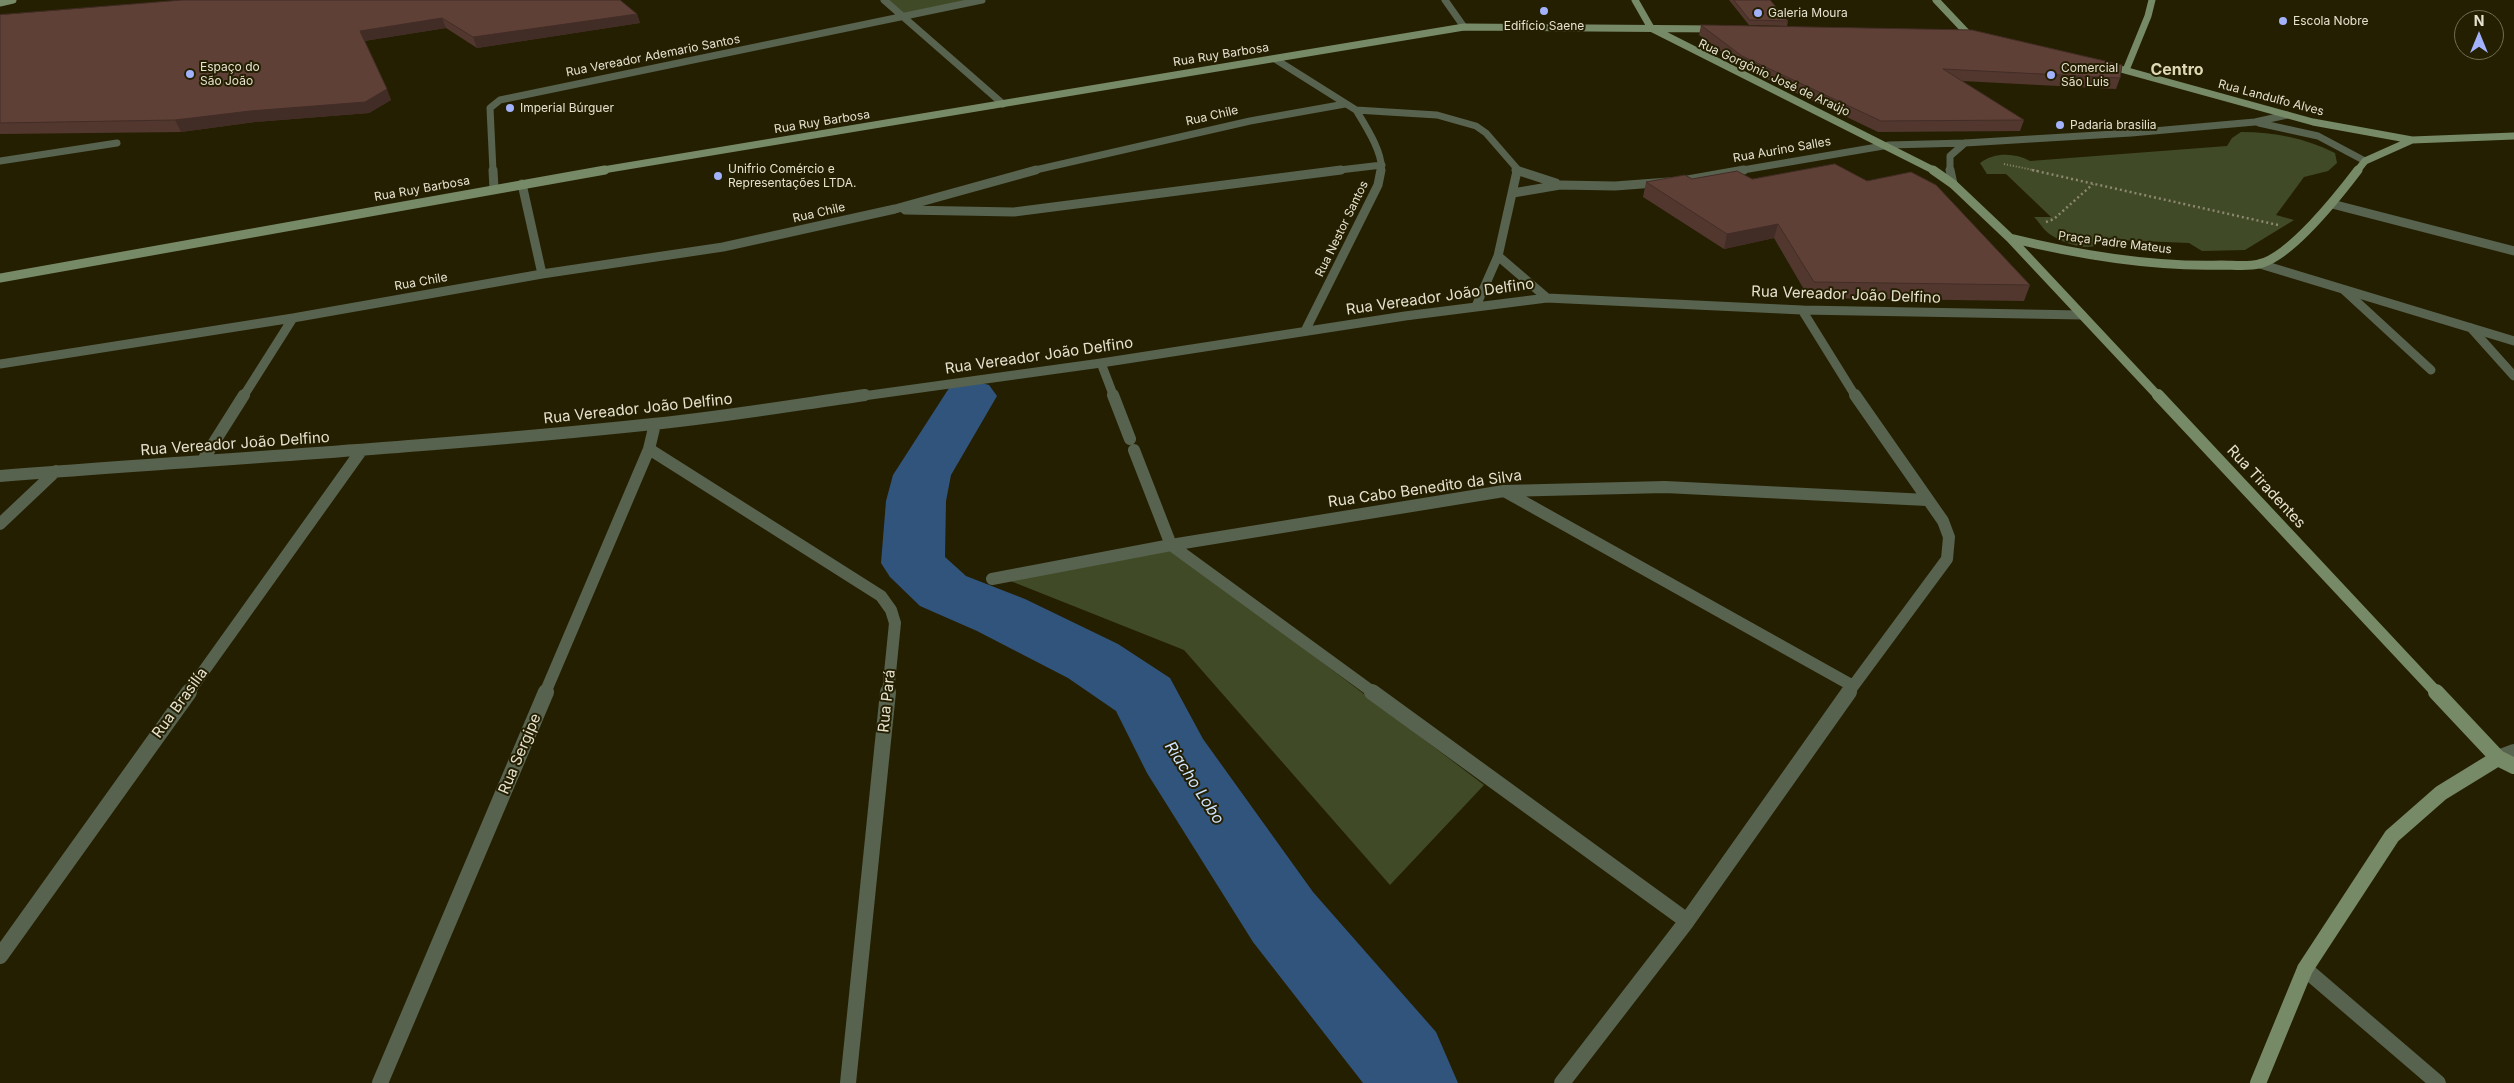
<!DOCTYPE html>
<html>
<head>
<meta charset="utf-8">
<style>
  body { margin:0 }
  #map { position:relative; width:2514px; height:1083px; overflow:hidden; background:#251f02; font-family:Inter,sans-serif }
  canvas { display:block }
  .north { position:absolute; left:2454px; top:10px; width:50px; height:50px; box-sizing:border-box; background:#251f02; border:1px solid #726d54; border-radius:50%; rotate:0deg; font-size:14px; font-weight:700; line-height:20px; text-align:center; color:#e5e2d0 }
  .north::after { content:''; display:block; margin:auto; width:18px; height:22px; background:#a3b2fd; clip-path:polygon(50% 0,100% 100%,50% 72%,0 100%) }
</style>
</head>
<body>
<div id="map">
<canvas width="2514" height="1083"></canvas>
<div class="north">N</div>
</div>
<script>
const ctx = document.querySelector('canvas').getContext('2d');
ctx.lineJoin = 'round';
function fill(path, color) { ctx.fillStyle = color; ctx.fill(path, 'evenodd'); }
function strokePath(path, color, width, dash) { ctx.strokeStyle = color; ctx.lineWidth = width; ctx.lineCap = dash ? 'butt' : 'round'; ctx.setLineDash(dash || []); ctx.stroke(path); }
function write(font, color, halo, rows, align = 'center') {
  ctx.font = font + ' Inter,sans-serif'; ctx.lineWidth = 4; ctx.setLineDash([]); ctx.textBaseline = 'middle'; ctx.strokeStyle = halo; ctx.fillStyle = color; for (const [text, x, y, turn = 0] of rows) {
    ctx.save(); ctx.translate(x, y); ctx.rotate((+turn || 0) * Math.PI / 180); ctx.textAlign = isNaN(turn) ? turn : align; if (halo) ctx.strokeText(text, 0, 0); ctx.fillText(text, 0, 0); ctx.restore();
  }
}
fill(new Path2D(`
  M885 0H982L903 17Z
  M2241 132C2275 132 2305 138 2335 153L2337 163 2328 171 2304 177 2276 215 2294 220 2245 250 2202 251 2189 243 2093 239 2097 245C2085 251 2061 242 2051 235 2044 231 2040 223 2034 217H2051L2006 174H1987L1980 163C1995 152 2015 153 2030 161L2227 146 2232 138Z
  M1174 550 1484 785 1390 885 1184 650 1008 580Z`), '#414a26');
fill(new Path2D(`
  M970 380 989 385 997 396 951 475 946 501 945 557 966 576 1025 599 1118 644 1170 678 1203 739 1313 892 1436 1032 1458 1083H1363L1253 942 1147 773 1116 711 1068 678 977 631 920 606 890 577 881 563 886 501 893 475 951 385Z`), '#31547d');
strokePath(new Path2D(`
  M2004 164 2038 171`), '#8d8871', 2, [1, 2]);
strokePath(new Path2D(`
  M2032 170 2278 225
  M2046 222 2054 219 2093 184`), '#8d8871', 2.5, [2, 3]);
strokePath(new Path2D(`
  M2344 290 2431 370
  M2471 328 2514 376`), '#57634e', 9);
strokePath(new Path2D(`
  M884 0 1003 104
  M1445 0 1464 27
  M1275 59 1356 110 1437 115 1476 126 1486 133 1519 171
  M1356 110C1365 125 1384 154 1381 171
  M2259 123 2318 136 2365 161
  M0 161 117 143
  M493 171 490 108 500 100 982 0
  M1031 171 1250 121 1345 104
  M1331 171 1382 165
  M1737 171 1889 145 1965 143 2131 133 2255 122 2287 115
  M1950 171V156L1965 143`), '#57634e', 7);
strokePath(new Path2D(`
  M493 170 494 189
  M1516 170 1556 183
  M1950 170 1953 184
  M522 184 542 274
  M1513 193 1560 185 1615 186 1682 181 1744 170
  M2332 204 2514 251
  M905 210 1014 212 1341 170
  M1498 256 1547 298
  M2260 264 2514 341
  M1476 306 1498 256 1517 171
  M1802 310 1856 397
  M1305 331 1378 185 1381 170
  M1101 363 1114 397
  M0 364 293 318 542 274 723 247 895 209 1036 170
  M243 397 293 318
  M856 397 1101 363 1405 316 1547 298 1802 310 2082 315`), '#57634e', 9);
strokePath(new Path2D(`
  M1113 395 1130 439
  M649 449 881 596 891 610 895 623 888 693
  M1134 450 1171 545 1374 693
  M203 460 244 395
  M0 476C218 459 436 447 653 424 724 417 794 405 865 395
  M1506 492 1853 686
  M0 524 56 471
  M992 579 1171 545 1504 491 1665 487 1927 500
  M188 693 361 451
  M545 693 649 449 655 424
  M1848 693 1947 559 1949 537 1943 521 1855 395`), '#57634e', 12);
strokePath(new Path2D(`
  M1372 692 1687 921
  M2498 758 2514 752
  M0 956 189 692
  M2305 969 2438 1083
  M380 1083 546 692
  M848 1083 888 692
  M1562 1083 1687 921 1849 692`), '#57634e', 16);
strokePath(new Path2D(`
  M1635 0 1651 28 1935 171
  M1936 0 1969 35
  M0 3 13 0
  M2106 65 2313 122 2412 140
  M2126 70 2148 16 2152 0
  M597 171 1464 27 1718 29
  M2357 171 2365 161 2412 140 2514 136`), '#778a68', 7);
strokePath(new Path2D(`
  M1933 170 1953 184 2010 238 2159 397
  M2010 238C2079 255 2150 267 2221 265 2233 265 2248 267 2259 264 2290 257 2339 195 2358 170
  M0 278 605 170`), '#778a68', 9);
strokePath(new Path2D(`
  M2158 395 2437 693`), '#778a68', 12);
strokePath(new Path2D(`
  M2436 692 2498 758 2514 766
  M2258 1083 2305 969 2392 836 2441 793 2498 758`), '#778a68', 16);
fill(new Path2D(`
  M1729 0H1770L1788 21 1787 26 1749 25Z
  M637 14 640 23 477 48 446 28 364 41 391 100 369 113 255 122 181 132 0 134V15Z
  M1701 25 2120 78 2116 89 1962 81 2024 120 2020 131 1878 132 1740 66 1699 35Z
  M1692 179H1752L2030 285 2024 301 1809 298 1774 238 1724 249 1643 197 1646 182Z`), '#52372f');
fill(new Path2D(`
  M637 14 640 23 477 48 473 37Z
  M442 18 446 28 364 41 360 31Z
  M387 89 391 100 369 113 255 122 181 132 175 120Z
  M1778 224 1774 238 1724 249 1727 234Z`), '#422d26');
const building = new Path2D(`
  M183 0H620L637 14 473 37 442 18 360 31 387 89 365 102 250 111 175 120 0 123V15Z
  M1734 0H1770L1788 21 1750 20Z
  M1701 25 1972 30 2122 65 2120 78 1943 69 2024 120 1881 121 1742 56Z
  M1835 164 1867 181 1911 172 1936 185 2030 285 1814 282 1778 224 1727 234 1646 182 1685 175 1692 179 1737 171 1752 179Z`);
fill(building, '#5f4037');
strokePath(building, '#422d26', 1);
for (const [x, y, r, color] of [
  [1544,11,5,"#a3b2fd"],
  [1758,13,5,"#a3b2fd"],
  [2283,21,5,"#a3b2fd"],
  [190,74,5,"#a3b2fd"],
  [2051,75,5,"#a3b2fd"],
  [510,108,5,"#a3b2fd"],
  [2060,125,5,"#a3b2fd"],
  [718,176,5,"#a3b2fd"]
]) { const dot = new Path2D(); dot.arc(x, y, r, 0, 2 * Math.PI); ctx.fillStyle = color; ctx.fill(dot); strokePath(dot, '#251f02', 2); }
write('12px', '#e5e2d0', '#251f02', [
  ["Galeria Moura",1768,13],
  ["Escola Nobre",2293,21],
  ["Edifício Saene",1544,26,"center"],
  ["Espaço do",200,67],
  ["São João",200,81],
  ["Comercial",2061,68],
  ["São Luis",2061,82],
  ["Imperial Búrguer",520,108],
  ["Padaria brasilia",2070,125],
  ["Unifrio Comércio e",728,169],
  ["Representações LTDA.",728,183]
], 'left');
write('12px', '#e5e2d0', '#251f02', [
  ["Rua Ruy Barbosa",1221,55,-9],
  ["Rua Vereador Ademario Santos",653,56,-11],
  ["Rua Gorgônio José de Araújo",1774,78,25],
  ["Rua Landulfo Alves",2271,98,15],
  ["Rua Chile",1212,116,-13],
  ["Rua Ruy Barbosa",822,122,-9],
  ["Rua Aurino Salles",1782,150,-10],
  ["Rua Ruy Barbosa",422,189,-10],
  ["Rua Chile",819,213,-13],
  ["Rua Nestor Santos",1342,229,-64],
  ["Praça Padre Mateus",2115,243,7],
  ["Rua Chile",421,282,-10]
]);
write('15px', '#e5e2d0', '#251f02', [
  ["Rua Vereador João Delfino",1846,295,2],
  ["Rua Vereador João Delfino",1440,297,-8],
  ["Rua Vereador João Delfino",1039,356,-8],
  ["Rua Vereador João Delfino",638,409,-6],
  ["Rua Vereador João Delfino",235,444,-4],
  ["Rua Tiradentes",2266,487,47],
  ["Rua Cabo Benedito da Silva",1425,489,-8],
  ["Rua Pará",887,701,-84],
  ["Rua Brasilía",180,703,-54],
  ["Rua Sergipe",520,754,-67]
]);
write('bold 16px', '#dfd8b5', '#251f02', [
  ["Centro",2177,70]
]);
write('italic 16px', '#cee4ff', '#251f02', [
  ["Riacho Lobo",1194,783,57]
]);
</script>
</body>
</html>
